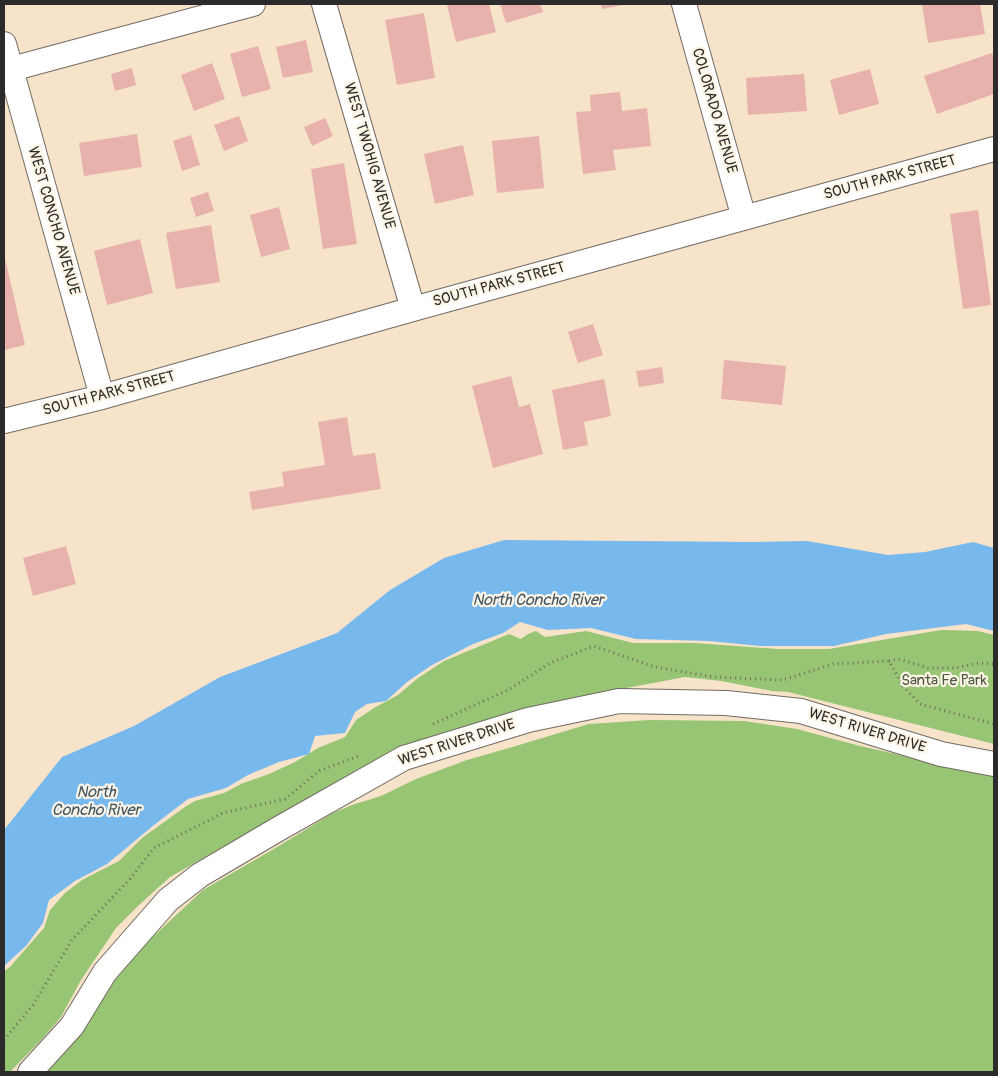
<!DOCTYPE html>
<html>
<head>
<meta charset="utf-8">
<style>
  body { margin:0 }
  #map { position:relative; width:998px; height:1076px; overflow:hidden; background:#f7e3ca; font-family:Pangolin,sans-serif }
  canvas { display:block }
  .frame { position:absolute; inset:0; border:5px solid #2b2b2b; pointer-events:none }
</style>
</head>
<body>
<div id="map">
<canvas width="998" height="1076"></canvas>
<div class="frame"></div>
</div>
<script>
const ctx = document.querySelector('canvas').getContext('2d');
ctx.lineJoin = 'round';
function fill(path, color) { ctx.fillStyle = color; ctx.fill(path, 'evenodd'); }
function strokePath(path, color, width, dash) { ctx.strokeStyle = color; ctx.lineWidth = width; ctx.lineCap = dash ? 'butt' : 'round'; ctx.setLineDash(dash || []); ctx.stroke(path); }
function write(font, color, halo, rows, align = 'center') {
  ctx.font = font + ' Pangolin,sans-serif'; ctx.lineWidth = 4.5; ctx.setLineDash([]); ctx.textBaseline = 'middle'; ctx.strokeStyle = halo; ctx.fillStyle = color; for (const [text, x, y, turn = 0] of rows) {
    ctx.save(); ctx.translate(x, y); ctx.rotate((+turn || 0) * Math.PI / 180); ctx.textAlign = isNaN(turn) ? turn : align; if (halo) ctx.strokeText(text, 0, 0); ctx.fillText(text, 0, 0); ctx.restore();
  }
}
fill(new Path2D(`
  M941 630 978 631 994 635V744L788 692 772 691 721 681 685 677 584 696 525 710 344 780 312 796 170 877 139 905 116 928 81 980 61 1017 42 1039 10 1072H4V971L9 968 44 928 50 910 65 893 82 880 119 861 142 838 185 807 195 801 224 793 241 784 269 774 295 762 318 748 345 737 356 720 374 708 398 695 418 678 444 661 509 634 521 639 528 634 536 631 545 637 586 631 633 643H694L778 649H829Z
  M649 720 744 721 797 729 860 746 994 776V1072H45L78 1035 108 989 143 946 203 890 272 850 333 813 352 805 381 796 416 779 467 760 509 748 589 724Z`), '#97c574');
fill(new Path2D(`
  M504 540 753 542 807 541 888 555 925 552 973 542 994 548V631L966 624 886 634 834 646H760L709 641 636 639 591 628 548 630 520 622 503 633 473 644 432 665 407 682 386 701 367 704 355 712 345 733 315 736 309 754 279 762 248 775 226 788 188 799 154 825 107 864 75 881 49 900 43 923 26 946 4 966V830L62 757 134 726 220 677 337 633 390 590 444 558Z`), '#78b9ed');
fill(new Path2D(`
  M450 4H489L496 32 456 42 447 5Z
  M500 4H540L543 12 506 23Z
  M601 4H623V5L602 9Z
  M922 4H980L985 34 928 43Z
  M424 13 435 78 397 85 385 20Z
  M306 40 313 72 283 78 276 47Z
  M258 46 271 89 242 97 230 54Z
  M992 53 994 59V94L937 114 924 76Z
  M212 63 225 99 194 111 181 75Z
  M132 68 136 85 115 91 111 74Z
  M870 69 879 104 839 115 830 80Z
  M804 74 807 111 748 115 746 78Z
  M620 92 622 111 647 108 651 146 613 150 616 170 583 174 576 112 591 111 590 95Z
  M239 116 248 141 224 151 214 125Z
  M325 118 333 136 312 146 304 127Z
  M137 134 142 167 84 176 79 143Z
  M191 135 200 165 182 171 173 141Z
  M539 136 544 188 497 193 492 141Z
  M463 145 474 195 435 204 424 154Z
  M344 163 357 244 323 249 311 169Z
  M208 192 214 211 196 217 190 198Z
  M279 207 290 249 261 257 250 215Z
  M978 210 991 305 963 309 950 214Z
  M211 225 220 282 176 289 166 233Z
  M140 239 153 293 107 305 94 251Z
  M4 254 25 345 4 350Z
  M593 324 603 355 578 363 568 332Z
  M724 360 786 366 782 405 721 399Z
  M662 367 664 383 639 387 636 371Z
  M511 376 519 407 530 404 543 454 493 468 472 386Z
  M604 379 611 416 584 422 588 445 563 450 552 390Z
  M347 417 353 456 375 453 381 489 252 510 249 492 284 486 282 472 325 465 318 422Z
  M66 546 76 584 33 596 23 558Z`), '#e7b2ab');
const minor = new Path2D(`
  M324 4 413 309
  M684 4 744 218
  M4 44 102 397
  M4 71 253 4
  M4 421 102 397 413 309 994 149
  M30 1072 72 1026 105 972 168 900 200 875 280 828 404 758 528 720 619 701 726 703 801 711 941 754 994 764`);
strokePath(minor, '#726b63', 26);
strokePath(new Path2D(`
  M889 661 900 659 928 668H955L979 663 994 664
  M433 724 508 690 550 663 594 646 655 667 713 677 783 680 833 664 889 661 903 686 920 704 994 724
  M4 1040 33 1005 72 940 129 880 154 848 223 813 285 799 319 771 361 755`), '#726b63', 3, [1, 4]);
strokePath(minor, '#fff', 24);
write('15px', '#2b2b2b', '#fcf5e5', [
  ["COLORADO AVENUE",714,111,74],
  ["WEST TWOHIG AVENUE",369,156,74],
  ["SOUTH PARK STREET",890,178,-15],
  ["WEST CONCHO AVENUE",53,221,74],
  ["SOUTH PARK STREET",499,285,-15],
  ["SOUTH PARK STREET",109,394,-15],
  ["WEST RIVER DRIVE",867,731,17],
  ["WEST RIVER DRIVE",457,743,-18]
]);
write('15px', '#4b5941', '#fcf5e5', [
  ["Santa Fe Park",944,681]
]);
write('italic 16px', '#425665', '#fcf5e5', [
  ["North Concho River",538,601],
  ["North",96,793],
  ["Concho River",96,811]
]);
</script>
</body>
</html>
